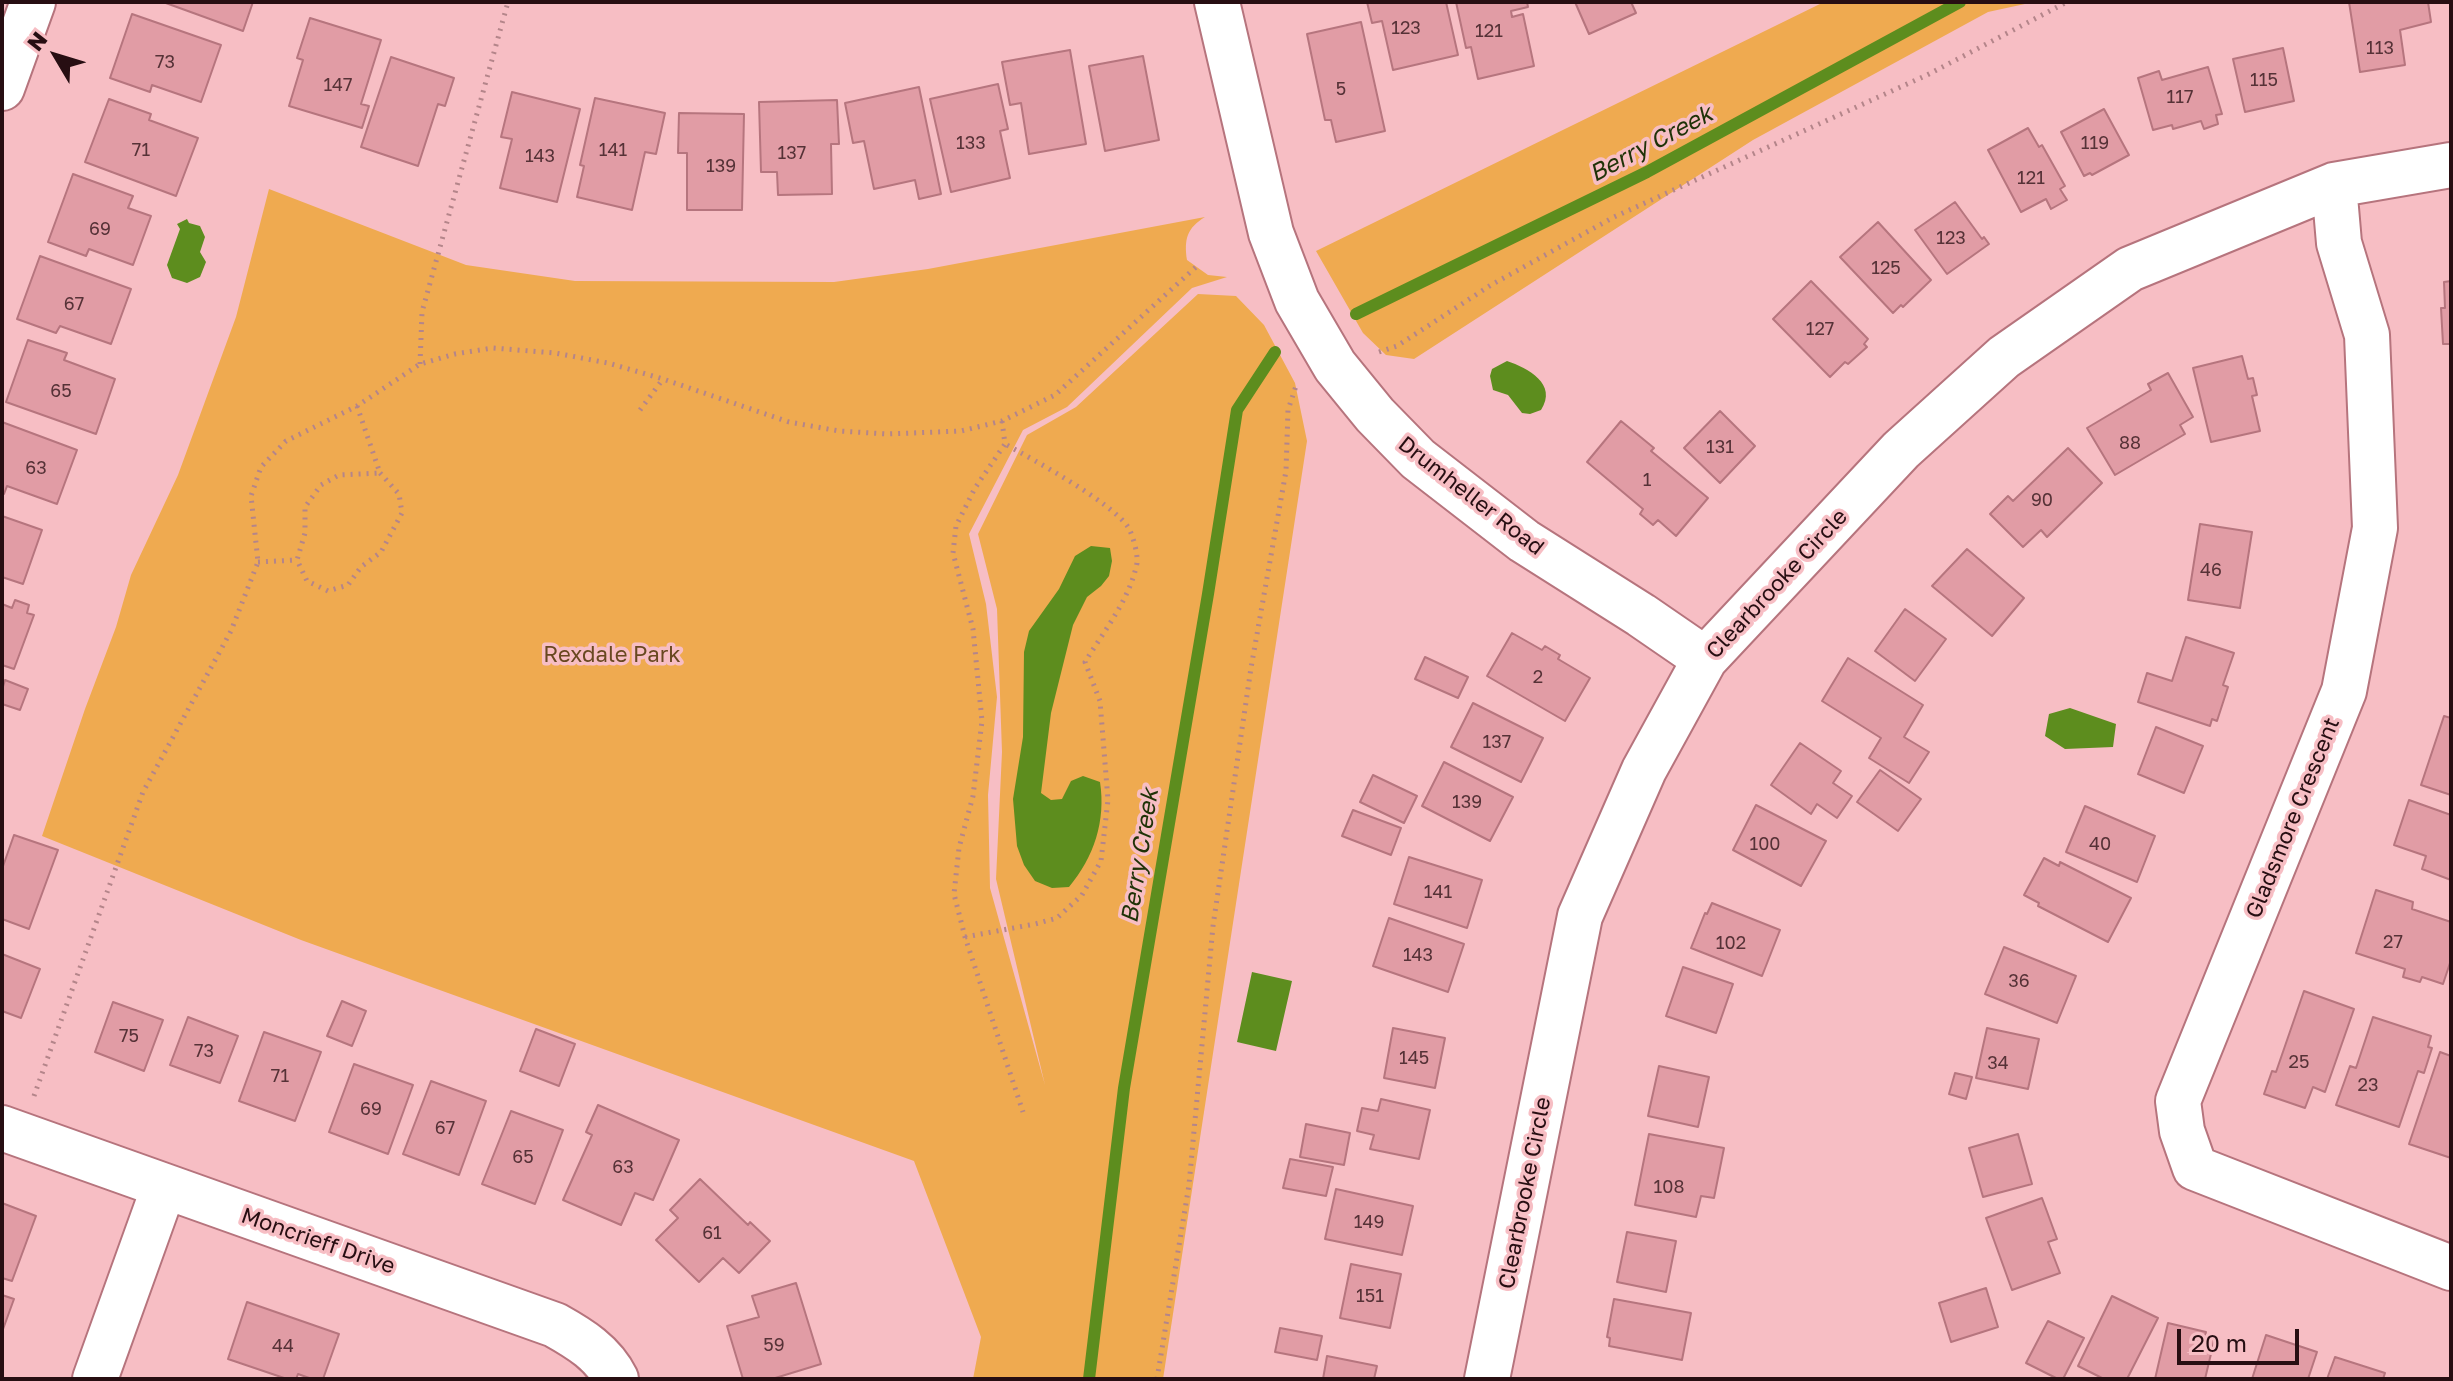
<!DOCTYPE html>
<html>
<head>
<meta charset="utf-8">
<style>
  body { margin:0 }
  #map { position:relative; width:2453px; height:1381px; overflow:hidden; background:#f7bec4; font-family:"Golos Text",sans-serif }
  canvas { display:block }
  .frame { position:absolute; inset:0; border:4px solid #270e12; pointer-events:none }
  .north { position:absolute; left:16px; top:16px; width:80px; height:80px; -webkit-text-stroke:6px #f7bec4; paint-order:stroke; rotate:308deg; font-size:22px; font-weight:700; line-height:32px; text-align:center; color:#270e12 }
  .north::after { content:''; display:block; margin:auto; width:28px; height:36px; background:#270e12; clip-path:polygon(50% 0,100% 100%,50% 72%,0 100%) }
  .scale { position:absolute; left:2177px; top:1329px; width:122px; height:36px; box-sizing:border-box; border:4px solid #270e12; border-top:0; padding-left:10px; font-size:24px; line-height:28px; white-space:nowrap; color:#270e12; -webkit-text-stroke:6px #f7bec4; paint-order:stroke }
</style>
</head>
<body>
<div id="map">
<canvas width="2453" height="1381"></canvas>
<div class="frame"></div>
<div class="north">N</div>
<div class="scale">20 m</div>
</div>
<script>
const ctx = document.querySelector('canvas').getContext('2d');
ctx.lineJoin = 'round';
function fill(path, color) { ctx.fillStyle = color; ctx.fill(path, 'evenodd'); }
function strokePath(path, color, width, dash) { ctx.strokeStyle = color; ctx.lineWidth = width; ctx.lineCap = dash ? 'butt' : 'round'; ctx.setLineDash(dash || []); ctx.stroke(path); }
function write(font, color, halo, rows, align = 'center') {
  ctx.font = font + ' "Golos Text",sans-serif'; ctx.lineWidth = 7; ctx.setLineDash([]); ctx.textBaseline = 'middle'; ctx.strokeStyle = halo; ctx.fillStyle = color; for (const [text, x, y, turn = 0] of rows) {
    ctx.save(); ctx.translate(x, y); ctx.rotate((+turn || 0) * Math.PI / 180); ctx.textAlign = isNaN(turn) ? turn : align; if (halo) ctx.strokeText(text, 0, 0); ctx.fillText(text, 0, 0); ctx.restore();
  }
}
fill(new Path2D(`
  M1824 2H2034L1988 12 1753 140 1414 359 1386 355 1363 333 1316 251Z
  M269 189 466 265 575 281 834 282 928 269 1205 217C1187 228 1184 239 1187 260L1208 275 1227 277 1192 288 1067 407 1023 430 969 534 986 604 997 697 988 795 990 888 1045 1085 996 879 1002 752 997 609 978 534 1027 435 1076 407 1198 294 1236 296 1264 325 1295 383 1307 441 1163 1379H973L981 1337 914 1161 301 940 42 836 85 709 116 627 131 575 178 475 236 317Z`), '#efaa50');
fill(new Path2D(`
  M187 219 189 223 200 226 205 237 200 252 206 262 200 277 187 283 172 278 167 265 180 229 177 224Z
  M1507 361C1528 368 1558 384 1541 410L1530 414 1522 413 1508 395 1493 390 1490 376 1492 369Z
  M1091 546 1110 548 1112 561 1109 576 1101 586 1087 597 1073 625 1051 713 1041 793 1051 800 1062 799 1071 781 1083 776 1100 782C1106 821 1094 857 1069 887L1052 888 1035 881 1024 865 1017 846 1013 799 1023 737 1024 652 1029 631 1059 589 1075 556Z
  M2070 708 2116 724 2113 747 2065 749 2045 736 2049 714Z
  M1252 972 1292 981 1276 1051 1237 1042Z`), '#5d8d1e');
strokePath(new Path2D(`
  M1356 314 1647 172 1960 2
  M1089 1379 1124 1088 1208 594 1237 410 1275 352`), '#5d8d1e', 12);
const building = new Path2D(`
  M163 2H253L243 31Z
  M1367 2H1446L1458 55 1393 70 1382 21 1372 23Z
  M1456 2H1527L1528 7 1511 11 1512 17 1523 14 1534 66 1478 79 1471 47 1466 48Z
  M1575 2H1631L1636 13 1589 34Z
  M2349 2H2428L2431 22 2400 30 2405 65 2360 72Z
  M132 14 221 45 201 102 152 85 150 92 110 78Z
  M310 18 381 40 361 104 369 106 362 128 289 106 303 60 297 58Z
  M1361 22 1385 131 1336 142 1331 120H1325L1307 34Z
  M2283 48 2294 101 2245 112 2233 59Z
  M1070 50 1086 144 1029 154 1021 103 1010 105 1002 62Z
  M1143 56 1159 140 1105 151 1089 66Z
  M391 57 454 78 445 106 438 104 418 166 361 147Z
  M2208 67 2222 114 2216 115 2218 124 2204 129 2201 121 2173 129 2172 125 2153 130 2138 78 2159 71 2162 80Z
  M998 84 1008 129 1000 131 1010 178 951 192 930 99Z
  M919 87 941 194 919 199 915 180 874 189 864 141 853 143 845 103Z
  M512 92 580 109 557 202 500 188 512 139 501 137Z
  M595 98 665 113 656 154 645 152 632 210 577 197 584 166 580 165Z
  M109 99 151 114 149 120 198 138 176 196 85 162Z
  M837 100 839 144H831L832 194 778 195 777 172H761L759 102Z
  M2104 109 2129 155 2092 175 2090 173 2084 176 2061 132Z
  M679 113 744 114 742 210H687V153H678Z
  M2028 128 2039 147 2042 145 2065 186 2060 189 2067 200 2051 209 2046 199 2021 212 1988 150Z
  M73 174 133 196 128 208 151 216 133 265 89 249 86 256 48 242Z
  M1955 202 1982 239 1984 237 1989 244 1947 274 1915 230Z
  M1878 222 1931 280 1903 307 1901 305 1893 313 1840 257Z
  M40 256 131 289 111 344 60 326 56 333 17 319Z
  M1811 281 1868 339 1864 344 1867 347 1848 364 1845 362 1830 377 1773 319Z
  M2451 281V344H2443L2441 308H2445L2444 282Z
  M28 340 67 353 64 360 115 379 96 434 6 402Z
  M2242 356 2248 379 2253 378 2257 395 2252 396 2260 431 2211 442 2193 368Z
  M2168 373 2193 417 2180 425 2185 434 2115 475 2087 428 2151 390 2148 384Z
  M1720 411 1755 446 1720 483 1684 448Z
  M1621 421 1654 448 1651 451 1708 498 1676 536 1658 520 1653 525 1640 514 1643 509 1587 462Z
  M2 422 77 450 57 504 7 486 4 494 2 493Z
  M2068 448 2102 483 2047 537 2041 530 2023 547 1990 514 2008 496 2013 501Z
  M2 516 42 530 23 584 2 577Z
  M2200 524 2252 532 2240 608 2188 600Z
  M1967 549 2024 598 1992 636 1932 586Z
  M15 600 29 605 27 613 34 615 14 669 2 665V604L12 608Z
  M1905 609 1946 639 1915 681 1875 651Z
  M1512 633 1542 650 1545 646 1560 655 1558 659 1590 678 1565 721 1487 676Z
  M2186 637 2234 653 2223 685 2228 687 2217 721 2212 719 2210 726 2138 702 2147 673 2172 681Z
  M1425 657 1468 677 1458 698 1415 679Z
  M1848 658 1923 705 1904 737 1929 752 1909 783 1869 758 1881 738 1822 701Z
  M5 680 28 689 20 710 2 704V690Z
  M1473 703 1543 738 1521 782 1451 747Z
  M2444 716 2451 718V795L2421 785Z
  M2156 727 2203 746 2184 793 2138 774Z
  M1800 743 1841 771 1833 783 1852 796 1837 818 1817 804 1811 814 1771 785Z
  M1444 762 1513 797 1490 841 1422 806Z
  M1880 770 1921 799 1898 831 1857 802Z
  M1373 775 1417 796 1404 823 1360 802Z
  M2409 800 2451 815V880L2422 869 2426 856 2394 845Z
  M1756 805 1826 841 1801 886 1733 850Z
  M2085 806 2155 836 2137 882 2066 852Z
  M1353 810 1401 828 1391 855 1342 836Z
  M14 835 58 850 29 929 2 919V869Z
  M1409 857 1482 880 1467 928 1394 904Z
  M2044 858 2059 866 2060 862 2131 898 2108 942 2038 906 2039 903 2024 895Z
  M2376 890 2413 902 2412 909 2451 922V960L2443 984 2422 977 2420 982 2403 977 2405 969 2356 953Z
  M1712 903 1780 930 1762 976 1691 948 1705 913 1707 914Z
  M1389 918 1464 944 1448 992 1373 966Z
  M2004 947 2076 976 2057 1023 1985 994Z
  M2 954 40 969 21 1018 2 1011Z
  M1683 967 1733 984 1716 1033 1666 1016Z
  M2304 991 2354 1009 2325 1092 2313 1087 2305 1108 2264 1094 2272 1071 2276 1072Z
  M342 1001 366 1011 352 1046 327 1036Z
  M113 1002 163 1020 144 1071 95 1052Z
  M188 1017 238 1036 220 1083 170 1065Z
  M2373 1017 2431 1036 2428 1047 2432 1048 2424 1073 2418 1071 2399 1127 2336 1105 2350 1066 2356 1068Z
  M1393 1028 1445 1038 1435 1088 1384 1078Z
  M1987 1028 2039 1039 2028 1089 1976 1078Z
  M536 1029 575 1044 559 1086 520 1071Z
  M264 1032 321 1052 295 1121 239 1101Z
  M2440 1052 2451 1056V1158L2409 1144Z
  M354 1064 413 1085 388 1154 329 1132Z
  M1659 1066 1709 1077 1698 1127 1648 1116Z
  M1955 1073 1972 1077 1966 1099 1949 1094Z
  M431 1081 486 1101 459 1175 403 1154Z
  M1381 1099 1430 1110 1419 1159 1370 1149 1374 1135 1357 1131 1362 1108 1378 1111Z
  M598 1105 679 1140 653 1200 635 1193 621 1225 563 1200 592 1135 586 1132Z
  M511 1111 563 1130 535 1204 482 1184Z
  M1306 1124 1350 1133 1344 1165 1300 1157Z
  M1649 1134 1724 1148 1714 1198 1701 1196 1696 1217 1635 1205Z
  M2018 1134 2032 1184 1983 1197 1969 1148Z
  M1290 1159 1333 1167 1326 1196 1283 1188Z
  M700 1179 748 1225 750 1222 770 1241 739 1273 723 1258 699 1282 656 1240 678 1218 670 1210Z
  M1336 1189 1413 1206 1402 1255 1325 1239Z
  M2042 1198 2057 1239 2048 1242 2060 1273 2012 1290 1986 1218Z
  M2 1203 36 1216 12 1281 2 1278Z
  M1627 1232 1676 1241 1666 1292 1617 1282Z
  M1351 1264 1401 1274 1390 1328 1340 1318Z
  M796 1283 821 1364 772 1379H743L727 1326 759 1317 752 1296Z
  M1986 1288 1998 1327 1951 1342 1939 1303Z
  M2 1295 14 1299 2 1332Z
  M2112 1296 2158 1318 2127 1379H2104L2078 1366Z
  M1614 1299 1691 1313 1682 1360 1609 1346 1610 1338 1607 1337Z
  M247 1302 339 1334 323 1379H312L298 1374 296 1379H287L228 1359Z
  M2048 1321 2084 1338 2063 1379H2058L2026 1363Z
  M2168 1323 2206 1332 2205 1336 2215 1337 2205 1379H2155Z
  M1280 1328 1322 1336 1317 1360 1275 1352Z
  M2266 1335 2317 1352 2308 1379H2252Z
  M1327 1356 1377 1366 1374 1379H1323Z
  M2335 1357 2385 1373 2383 1379H2327Z`);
fill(building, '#e19ca5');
strokePath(building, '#b6757e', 2);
const minor = new Path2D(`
  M1217 2 1271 233 1297 301 1335 366 1375 415 1418 459 1524 541 1641 615 1705 659
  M2 88 33 2
  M2334 185 2339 243 2367 335 2375 528 2344 691 2178 1101 2182 1131 2195 1168 2451 1268
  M2 1128 555 1325C580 1339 603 1353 616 1379
  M95 1379 164 1187
  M1487 1379 1580 916 1644 770 1705 659 1901 450 2004 357 2130 269 2334 185 2451 165`);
strokePath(minor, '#b6747d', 48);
strokePath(new Path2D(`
  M1379 352 1397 346 1491 285 1614 217 1927 75 2067 2
  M420 364 422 312 508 2
  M357 406 380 473
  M640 410 663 379
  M1002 421 1005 444 975 488 956 526 953 553 973 629 982 721 973 796 959 848 954 894 965 937 1023 1112
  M380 473 399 494 402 513 381 552 361 567 348 585 328 591 307 581 297 560 305 533V507L321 485 339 475Z
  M258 562 297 560
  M965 937 1035 924 1057 918 1082 895 1101 861 1108 800 1100 701 1085 662C1104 631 1130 599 1137 563 1138 554 1133 535 1128 527 1111 502 1034 460 1005 444
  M34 1096 143 792 231 631 258 562 251 496 261 467 286 441 357 406 420 364 455 354 493 348 555 353 608 363 663 379 789 422 839 431 887 434 961 431 1002 421 1055 395 1196 267
  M1157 1379 1189 1185 1213 926 1251 668 1286 471 1288 410 1297 383`), '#b4858a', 5, [2, 6]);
strokePath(minor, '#fff', 44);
write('18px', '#563237', null, [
  ["123",1406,28],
  ["121",1489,31],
  ["113",2380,48],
  ["73",165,62],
  ["115",2264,80],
  ["147",338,85],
  ["5",1341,89],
  ["117",2180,97],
  ["133",971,143],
  ["119",2095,143],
  ["71",141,150],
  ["141",613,150],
  ["137",792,153],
  ["143",540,156],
  ["139",721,166],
  ["121",2031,178],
  ["69",100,229],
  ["123",1951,238],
  ["125",1886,268],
  ["67",74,304],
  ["127",1820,329],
  ["65",61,391],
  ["88",2130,443],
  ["131",1720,447],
  ["63",36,468],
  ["1",1647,480],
  ["90",2042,500],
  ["46",2211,570],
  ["2",1538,677],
  ["137",1497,742],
  ["139",1467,802],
  ["100",1765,844],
  ["40",2100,844],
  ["141",1438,892],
  ["27",2393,942],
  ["102",1731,943],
  ["143",1418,955],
  ["36",2019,981],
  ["75",129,1036],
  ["73",204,1051],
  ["145",1414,1058],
  ["25",2299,1062],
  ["34",1998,1063],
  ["71",280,1076],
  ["23",2368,1085],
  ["69",371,1109],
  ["67",445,1128],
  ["65",523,1157],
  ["63",623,1167],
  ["108",1669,1187],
  ["149",1369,1222],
  ["61",712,1233],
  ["151",1370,1296],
  ["59",774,1345],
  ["44",283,1346]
]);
write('22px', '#270e12', '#f7bec4', [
  ["Drumheller Road",1471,496,38],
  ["Clearbrooke Circle",1777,584,-47],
  ["Gladsmore Crescent",2293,818,-68],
  ["Clearbrooke Circle",1525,1193,-79],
  ["Moncrieff Drive",318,1241,19]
]);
write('22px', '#684820', '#f7bec4', [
  ["Rexdale Park",612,655]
]);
write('italic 24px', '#1f3207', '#f7bec4', [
  ["Berry Creek",1651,144,-28],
  ["Berry Creek",1140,856,-81]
]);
</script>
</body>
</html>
